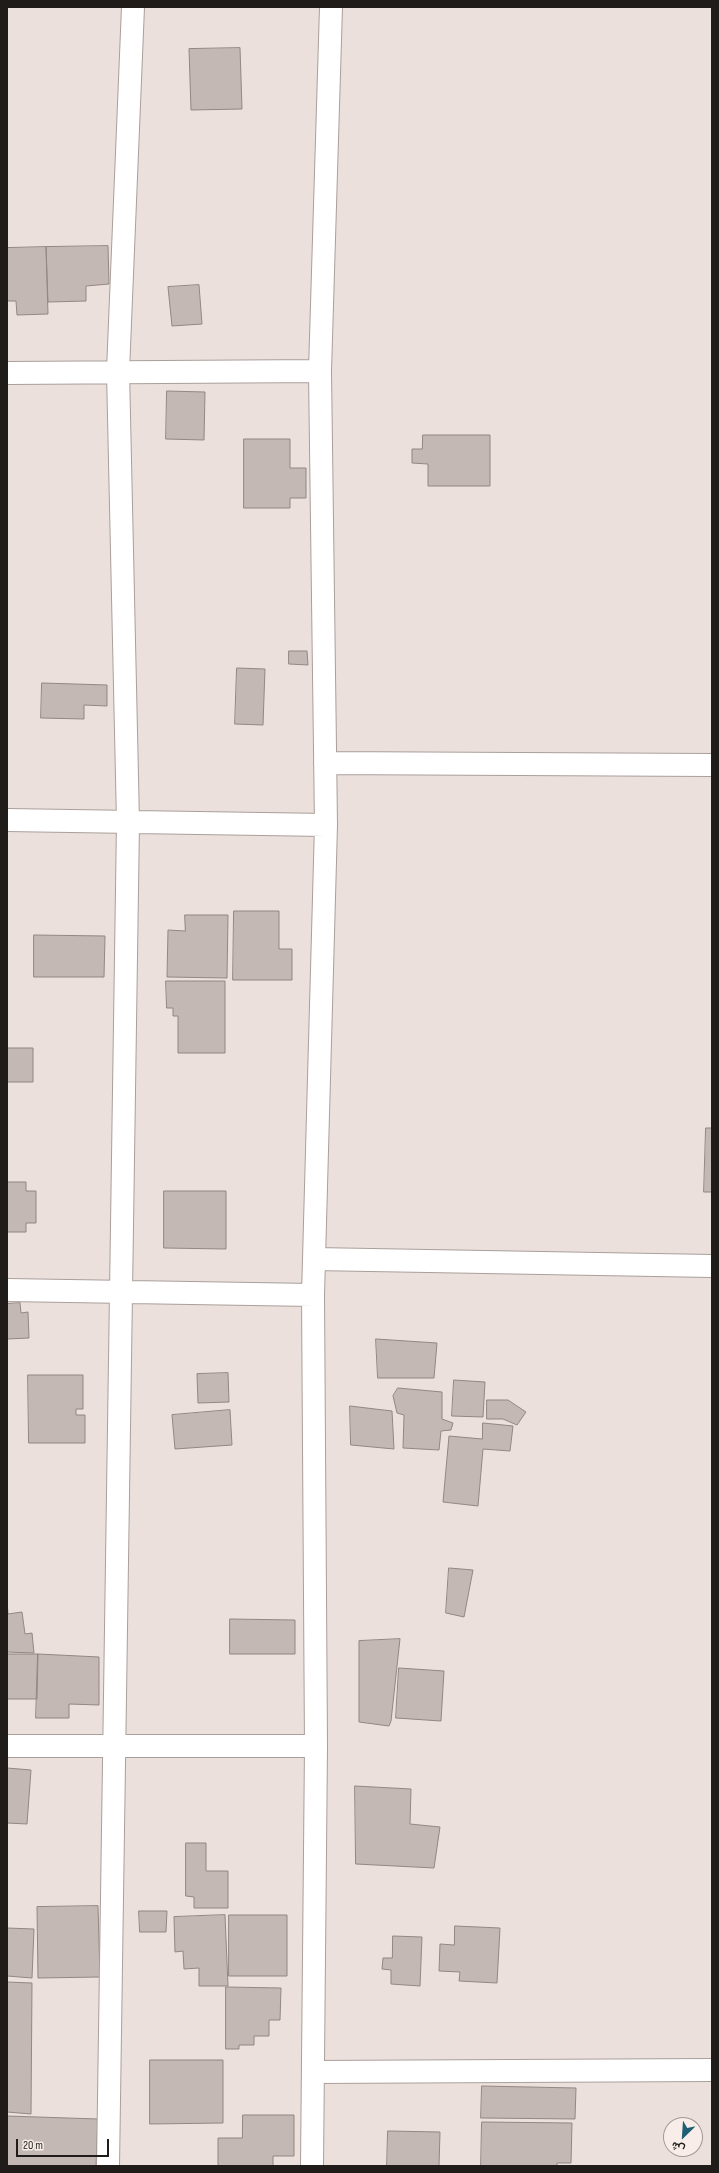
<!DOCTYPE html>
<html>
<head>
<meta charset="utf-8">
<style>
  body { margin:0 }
  #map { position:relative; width:719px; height:2173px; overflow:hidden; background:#ebe0db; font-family:"Sofia Sans Condensed",Vazirmatn,sans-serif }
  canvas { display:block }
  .frame { position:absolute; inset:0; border:8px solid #201c1a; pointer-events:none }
  .north { position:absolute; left:663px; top:2117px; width:40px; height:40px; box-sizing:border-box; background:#f8ede8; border:1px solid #a29996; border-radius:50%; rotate:205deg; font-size:11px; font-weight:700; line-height:16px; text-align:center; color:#201c1a }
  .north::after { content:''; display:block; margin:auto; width:14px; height:18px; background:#1e5f74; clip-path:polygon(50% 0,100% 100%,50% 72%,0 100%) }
  .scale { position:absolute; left:16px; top:2139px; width:93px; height:18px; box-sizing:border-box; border:2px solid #201c1a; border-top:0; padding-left:5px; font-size:12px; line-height:14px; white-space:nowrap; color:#201c1a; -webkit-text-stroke:3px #f8ede8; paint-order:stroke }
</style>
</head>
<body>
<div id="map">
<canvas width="719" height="2173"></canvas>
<div class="frame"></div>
<div class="north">ش</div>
<div class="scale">20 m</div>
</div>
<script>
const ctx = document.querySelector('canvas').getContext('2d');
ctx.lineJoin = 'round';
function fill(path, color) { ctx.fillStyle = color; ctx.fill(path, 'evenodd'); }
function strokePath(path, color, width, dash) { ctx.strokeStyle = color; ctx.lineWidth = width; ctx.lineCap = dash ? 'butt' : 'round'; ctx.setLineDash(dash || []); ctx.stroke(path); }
const building = new Path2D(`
  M240 48 242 109 191 110 189 49Z
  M108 246 109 284 86 286V301L48 302 46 247Z
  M46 247 48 314 17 315 16 301H7V248Z
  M199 285 202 324 172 326 168 287Z
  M167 391 205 392 204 440 166 439Z
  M423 435H490V486H428V464L412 463V449H422Z
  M244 439H290V468H306V498H290V508H244Z
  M289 651H307L308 665 289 664Z
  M237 668 265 669 263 725 235 724Z
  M42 683 107 685V706L84 705V719L41 718Z
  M234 911H279V949H292V980H233Z
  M185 915H228L227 978 167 977 168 930 185 931Z
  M34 935 105 936 104 977H34Z
  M166 981H225V1053H178V1016H173V1008H167Z
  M7 1048H33V1082H7Z
  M706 1128H712V1192H704Z
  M7 1182H26V1191H36V1223H26V1232H7Z
  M164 1191H226V1249L164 1248Z
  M20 1303 21 1313 28 1312 29 1338 7 1339V1304Z
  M376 1339 437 1343 434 1378H378Z
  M228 1373 229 1402 198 1403 197 1374Z
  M28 1375H83V1409H76V1415H85V1443H29Z
  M454 1380 485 1382 483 1417 452 1416Z
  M398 1388 442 1392V1419L453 1423 451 1430 441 1431 439 1450 403 1448 404 1415 397 1413 393 1396Z
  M487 1400H508L526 1412 517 1425 503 1419H487Z
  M350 1406 392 1411 394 1449 351 1445Z
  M230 1410 232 1445 175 1449 172 1415Z
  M483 1423 513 1426 510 1451 483 1449 478 1506 443 1502 449 1436 482 1439Z
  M449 1568 473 1570 464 1617 446 1613Z
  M7 1601 8 1614 22 1612 25 1634 32 1633 34 1653 7 1652Z
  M230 1619 295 1620V1654H230Z
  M400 1639 391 1721 389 1726 359 1722V1641Z
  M7 1654H38L37 1699H7Z
  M38 1654 99 1657V1705L69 1704V1718H36Z
  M399 1668 444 1671 441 1721 396 1718Z
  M7 1768 31 1770 27 1824 7 1823Z
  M355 1786 411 1789 410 1824 440 1827 434 1868 356 1864Z
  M186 1843H206V1871H228V1908H194V1897L186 1896Z
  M98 1906 100 1977 38 1978 37 1907Z
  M139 1911H167L166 1932H140Z
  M225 1915 228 1986H199V1968L184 1969 183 1951 175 1952 174 1917Z
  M229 1915H287V1976H229Z
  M455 1926 500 1928 497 1983 459 1981 460 1972 439 1971 440 1944 454 1945Z
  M7 1928 34 1929 32 1978 7 1976Z
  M393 1936 422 1937 420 1986 391 1984V1970L382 1969 383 1958H392Z
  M7 1982 32 1983 31 2114 7 2112Z
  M226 1987 281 1988 280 2020H269V2036H254V2045H239V2049H226Z
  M150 2060H223V2123L150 2124Z
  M482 2086 576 2088 575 2119 481 2118Z
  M243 2115H294V2156H273V2166H218V2138H242Z
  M7 2116 98 2119 96 2166H7Z
  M482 2122 572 2123 571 2163H557V2166H481Z
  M388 2131 440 2132 439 2166H387Z`);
fill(building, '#c3b8b3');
strokePath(building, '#928783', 1);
const minor = new Path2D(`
  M7 373 320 371
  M325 763 712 765
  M7 820 326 825
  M314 1259 712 1266
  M7 1290 313 1295
  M7 1746H316
  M314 2072 712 2070
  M108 2166 128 822 118 371 133 7
  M312 2166 316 1746 313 1295 326 825 320 371 331 7`);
strokePath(minor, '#aa9f9b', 24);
strokePath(minor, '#fff', 22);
</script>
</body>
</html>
